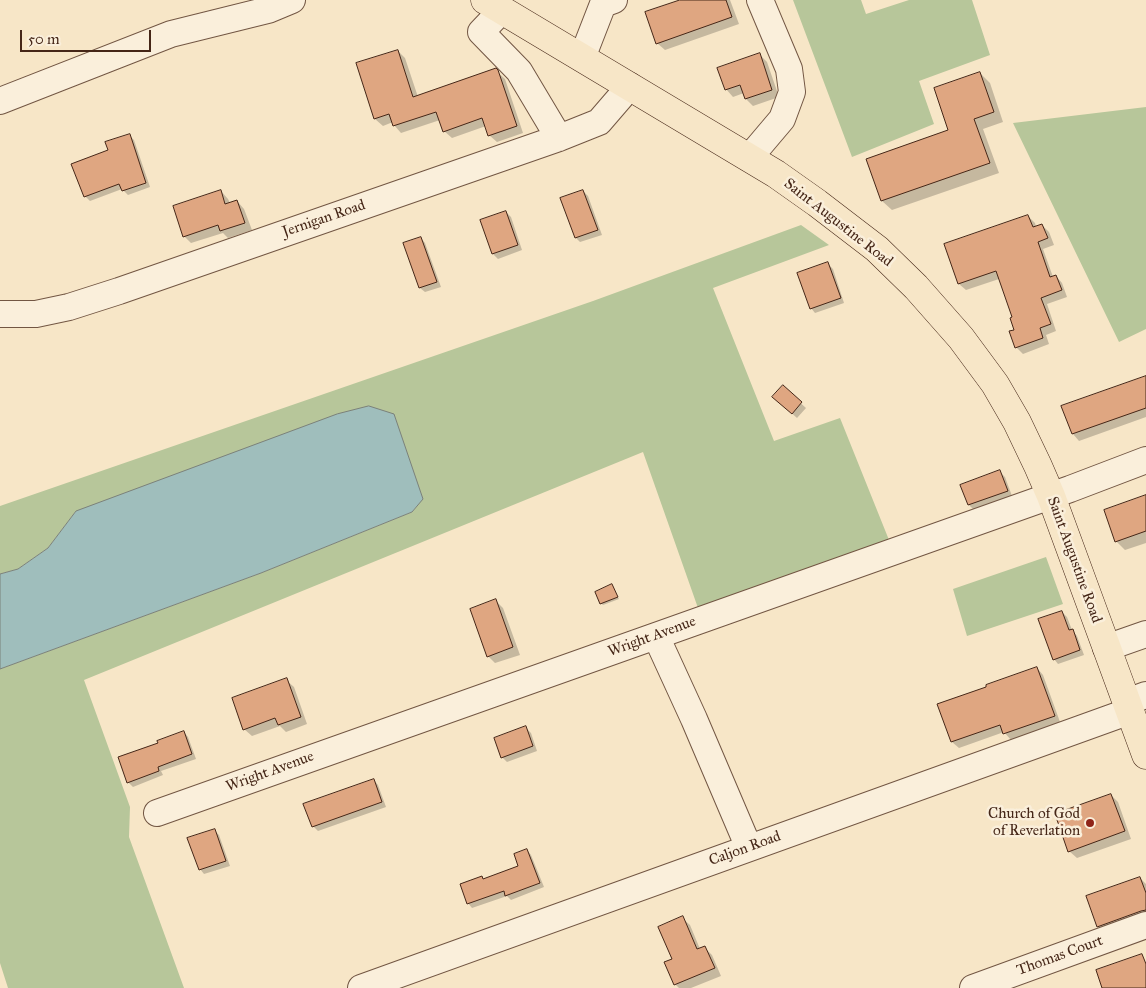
<!DOCTYPE html>
<html>
<head>
<meta charset="utf-8">
<style>
  body { margin:0 }
  #map { position:relative; width:1146px; height:988px; overflow:hidden; background:#f7e6c7; font-family:"IM FELL Great Primer",serif }
  canvas { display:block }
  .scale { position:absolute; left:20px; top:30px; width:131px; height:22px; box-sizing:border-box; border:2px solid #452617; border-top:0; padding-left:6px; font-size:15px; line-height:18px; white-space:nowrap; color:#452617; -webkit-text-stroke:4px #faefdb; paint-order:stroke }
</style>
</head>
<body>
<div id="map">
<canvas width="1146" height="988"></canvas>
<div class="scale">50 m</div>
</div>
<script>
const ctx = document.querySelector('canvas').getContext('2d');
ctx.lineJoin = 'round';
function fill(path, color) { ctx.fillStyle = color; ctx.fill(path, 'evenodd'); }
function strokePath(path, color, width, dash) { ctx.strokeStyle = color; ctx.lineWidth = width; ctx.lineCap = dash ? 'butt' : 'round'; ctx.setLineDash(dash || []); ctx.stroke(path); }
function write(font, color, halo, rows, align = 'center') {
  ctx.font = font + ' "IM FELL Great Primer",serif'; ctx.lineWidth = 5; ctx.setLineDash([]); ctx.textBaseline = 'middle'; ctx.strokeStyle = halo; ctx.fillStyle = color; for (const [text, x, y, turn = 0] of rows) {
    ctx.save(); ctx.translate(x, y); ctx.rotate((+turn || 0) * Math.PI / 180); ctx.textAlign = isNaN(turn) ? turn : align; if (halo) ctx.strokeText(text, 0, 0); ctx.fillText(text, 0, 0); ctx.restore();
  }
}
fill(new Path2D(`
  M793 0H861L866 14 909 0H972L990 55 919 81 934 124 852 157Z
  M1146 107V329L1119 342 1013 123Z
  M801 225 829 245 713 288 774 441 840 418 891 545 698 608 643 452 84 680 130 807 129 837 184 988H8L0 963V669L261 573 412 512 422 499 76 511 48 548 18 569 0 574V506L593 301Z
  M1046 557 1063 604 967 636 953 589Z`), '#b7c69a');
const water = new Path2D(`
  M369 406 394 414 423 499 412 512 261 573 0 669V574L18 569 48 548 76 511 337 414Z`);
fill(water, '#9fbebc');
strokePath(water, '#7b817a', 1);
fill(new Path2D(`
  M684 0H730L739 24 665 50 657 43Z
  M398 51 405 58 418 97 495 70 505 79 523 133 497 142 489 135 486 126 452 138 444 131 440 120 401 133 394 125 393 122 383 126 375 119Z
  M759 54 767 62 779 97 753 106 746 99 744 93 733 97 726 89Z
  M980 73 990 83 1003 122 983 129 999 173 892 210 882 201 950 130Z
  M129 135 134 140 150 187 128 195 122 189 90 201 85 196 109 151Z
  M221 191 228 199 230 203 237 201 244 209 252 230 228 238 223 233 191 243 184 236Z
  M583 191 588 196 602 235 580 242 576 238Z
  M506 212 511 217 522 250 498 259 493 254 481 221Z
  M1028 216 1035 223 1036 227 1042 225 1049 232 1054 245 1043 249 1053 277 1056 276 1062 283 1067 297 1047 304 1056 331 1046 335 1049 344 1023 354 1016 347 1014 318 999 279 966 290 959 284 945 245Z
  M421 238 425 243 441 287 425 292 420 288Z
  M828 264 833 269 844 303 815 313 811 308Z
  M1146 377V417L1079 441 1073 434Z
  M783 387 806 408 797 418 779 402Z
  M1000 472 1005 477 1012 496 974 510 969 505 962 486Z
  M1146 497V543L1125 550 1116 541Z
  M612 586 619 599 603 605 601 603Z
  M496 601 503 608 520 655 495 663 488 656Z
  M1062 612 1067 617 1072 630 1077 636 1084 655 1058 664 1054 659Z
  M1037 668 1043 675 1060 722 1011 740 1004 732 959 748 952 742 939 705Z
  M286 680 294 687 307 724 286 732 280 726 252 736 244 729Z
  M526 728 531 733 537 751 507 762 502 757Z
  M184 732 188 737 196 759 161 771 163 775 133 787 128 782 160 744Z
  M374 780 378 785 386 807 318 831 313 826Z
  M1111 795 1118 802 1131 839 1077 858 1069 851Z
  M214 830 219 835 230 866 204 874 200 869Z
  M527 850 531 855 544 887 511 900 507 896 472 908 468 903 484 880 520 866Z
  M1140 878 1146 884V919L1105 934 1098 926Z
  M682 918 690 925 700 949 705 948 712 955 721 976 691 988H679L675 984 674 959Z`), '#0003');
const building = new Path2D(`
  M680 0H726L732 17 656 44 645 12Z
  M398 50 413 97 496 68 498 70 517 126 488 136 482 118 443 132 436 112 393 126 389 114 374 119 356 63Z
  M760 53 772 90 745 99 740 85 725 90 717 68Z
  M980 72 994 112 974 119 990 163 881 201 866 159 948 130 934 88Z
  M130 134 146 183 122 191 119 184 84 197 71 164 108 150 105 142Z
  M221 190 225 204 237 200 245 223 220 231 218 225 183 237 173 206Z
  M583 190 598 230 575 238 560 198Z
  M506 211 518 245 492 254 480 220Z
  M1028 215 1033 227 1042 224 1048 238 1038 242 1050 277 1056 275 1062 290 1041 298 1051 324 1040 328 1043 338 1015 348 1009 331 1014 330 1010 318 1012 317 996 271 958 284 944 244Z
  M421 237 437 282 419 288 403 243Z
  M828 262 841 298 810 309 797 273Z
  M1146 376V408L1072 434 1061 406Z
  M783 385 802 402 792 414 772 397Z
  M1000 470 1008 491 968 505 960 485Z
  M1146 495V531L1115 542 1104 510Z
  M612 584 618 597 600 604 595 592Z
  M496 599 513 647 487 657 470 609Z
  M1062 611 1069 630 1073 629 1080 650 1053 660 1038 619Z
  M1037 667 1055 716 1003 734 1000 725 951 742 937 704 986 687V685Z
  M287 678 301 717 278 725 275 718 243 730 232 698Z
  M526 726 533 746 501 758 494 738Z
  M184 731 192 754 158 767 159 771 127 783 118 757 158 743 157 741Z
  M374 779 382 802 312 827 303 804Z
  M1111 794 1125 831 1068 852 1055 814Z
  M215 829 226 861 199 870 187 838Z
  M527 849 540 883 505 896 504 891 467 904 460 884 482 876 483 879 518 866 514 854Z
  M1140 877 1146 893V910L1141 911 1097 927 1086 896Z
  M683 916 697 949 705 946 715 968 674 985 664 962 672 959 658 927Z
  M1142 954 1146 964V988H1102L1096 970Z`);
fill(building, '#dfa681');
strokePath(building, '#452617', 1);
const minor = new Path2D(`
  M502 10 481 32 519 71 559 138
  M582 58 603 4 614 0
  M0 101 171 34 268 10 292 0
  M749 158 782 119 792 92 789 69 760 0
  M0 314H36L69 307 119 291 559 138 599 122 630 86
  M656 636 694 719 749 848
  M1106 648 1146 634
  M1127 702 1146 695
  M157 813 1070 489 1146 460
  M361 988 1130 711
  M973 988 1146 925`);
const major = new Path2D(`
  M485 0 776 174 817 203 877 249 916 287 961 338 995 384 1017 422 1038 466 1051 496 1146 755`);
strokePath(minor, '#725643', 28);
strokePath(major, '#452617', 29);
strokePath(minor, '#faefdb', 26);
strokePath(major, '#f7e6c7', 28);
for (const [x, y, r, color] of [
  [1090,823,5,"#8f2418"]
]) { const dot = new Path2D(); dot.arc(x, y, r, 0, 2 * Math.PI); ctx.fillStyle = color; ctx.fill(dot); strokePath(dot, '#faefdb', 2); }
write('15px', '#452617', '#faefdb', [
  ["Jernigan Road",324,219,-19],
  ["Saint Augustine Road",838,223,38],
  ["Saint Augustine Road",1074,560,70],
  ["Wright Avenue",652,637,-20],
  ["Wright Avenue",270,772,-20],
  ["Caljon Road",745,849,-20],
  ["Thomas Court",1060,956,-20]
]);
write('15px', '#452617', '#faefdb', [
  ["Church of God",1080,814],
  ["of Reverlation",1080,831]
], 'right');
</script>
</body>
</html>
